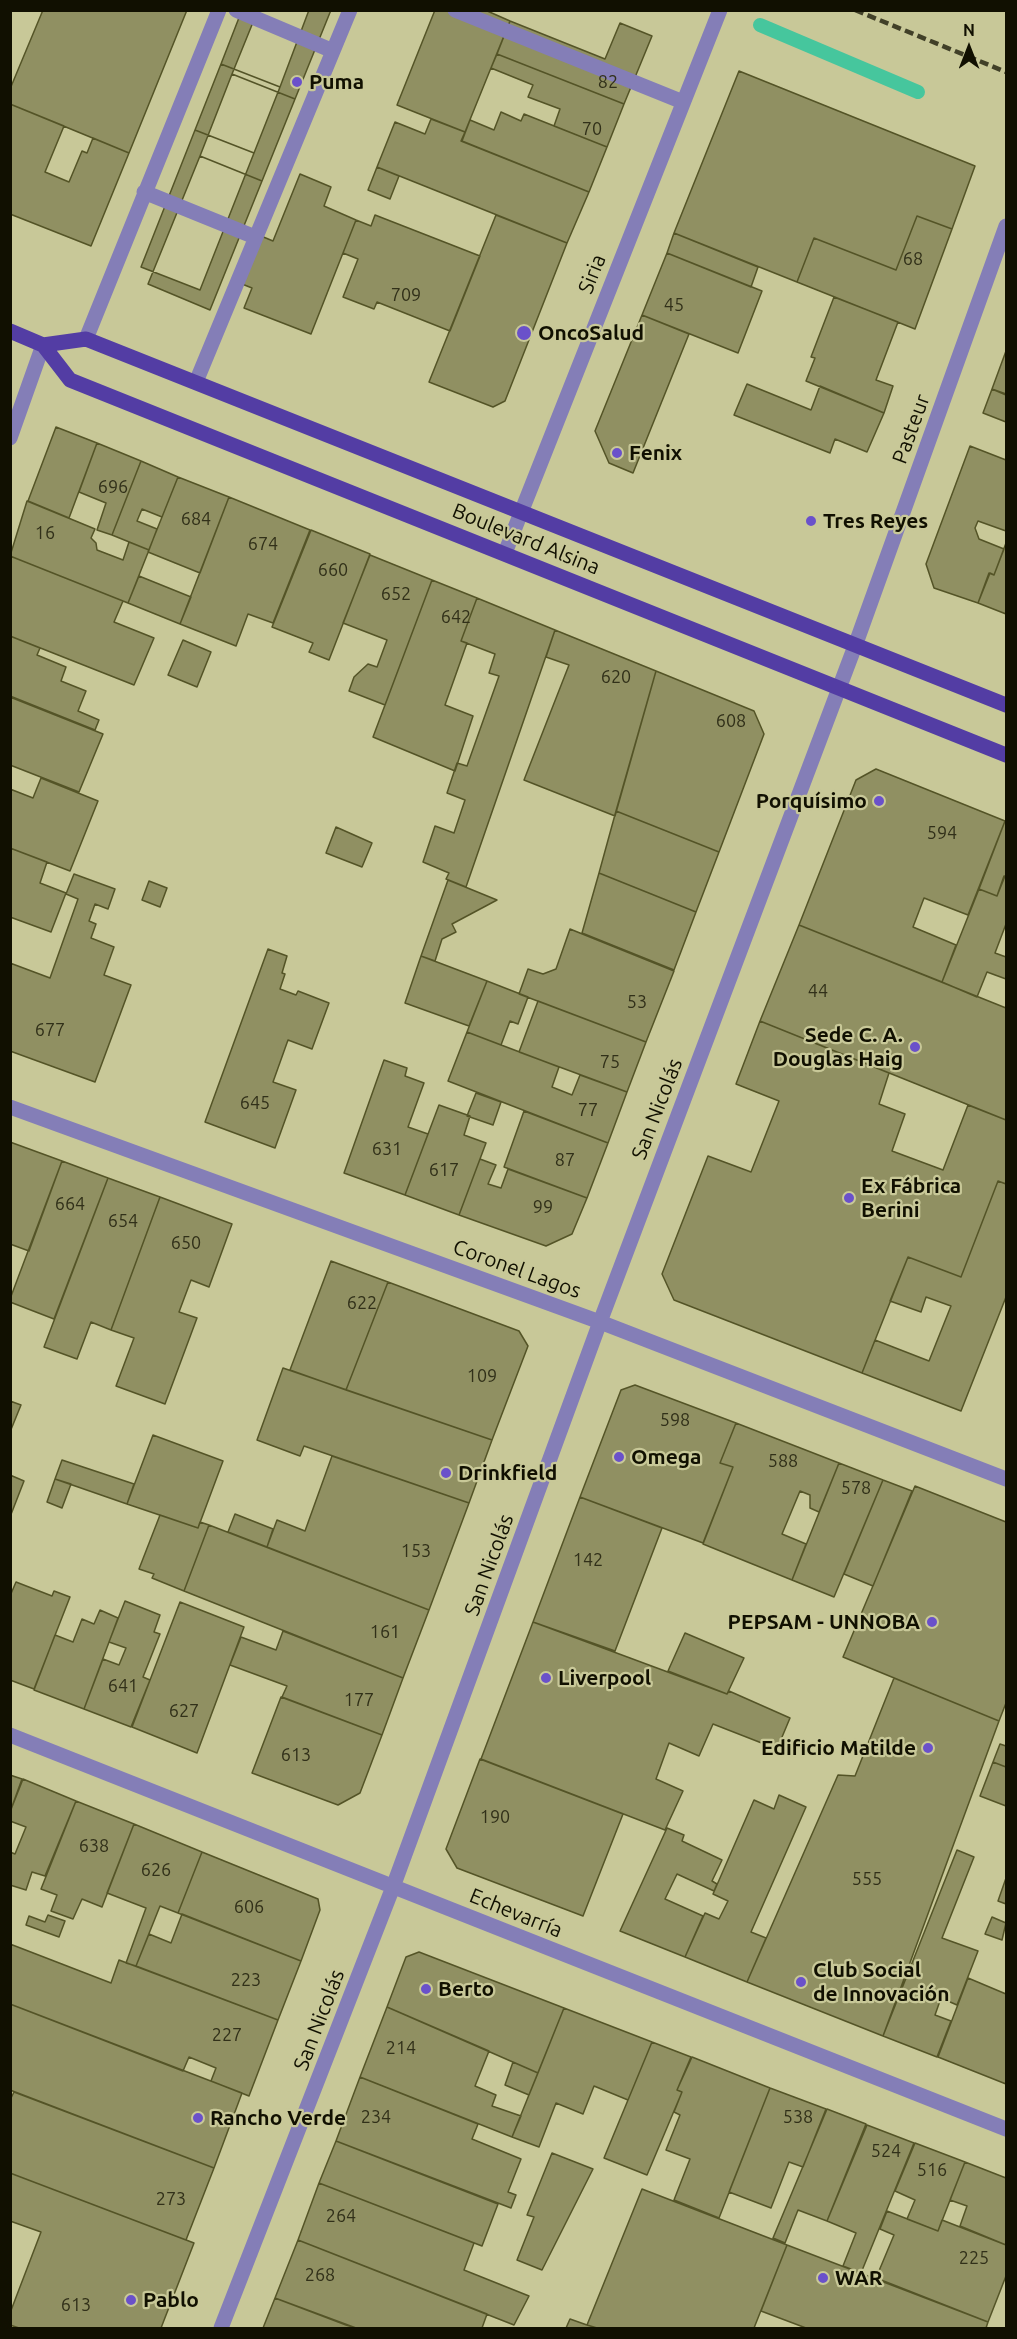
<!DOCTYPE html>
<html>
<head>
<meta charset="utf-8">
<style>
  body { margin:0 }
  #map { position:relative; width:1017px; height:2339px; overflow:hidden; background:#c8c898; font-family:Ubuntu,sans-serif }
  canvas { display:block }
  .frame { position:absolute; inset:0; border:12px solid #111001; pointer-events:none }
  .north { position:absolute; left:939px; top:18px; width:60px; height:60px; -webkit-text-stroke:4px #c8c898; paint-order:stroke; rotate:0deg; font-size:16px; font-weight:700; line-height:24px; text-align:center; color:#111001 }
  .north::after { content:''; display:block; margin:auto; width:21px; height:27px; background:#111001; clip-path:polygon(50% 0,100% 100%,50% 72%,0 100%) }
</style>
</head>
<body>
<div id="map">
<canvas width="1017" height="2339"></canvas>
<div class="frame"></div>
<div class="north">N</div>
</div>
<script>
const ctx = document.querySelector('canvas').getContext('2d');
ctx.lineJoin = 'round';
function strokePath(path, color, width, dash) { ctx.strokeStyle = color; ctx.lineWidth = width; ctx.lineCap = dash ? 'butt' : 'round'; ctx.setLineDash(dash || []); ctx.stroke(path); }
function fill(path, color) { ctx.fillStyle = color; ctx.fill(path, 'evenodd'); }
function write(font, color, halo, rows, align = 'center') {
  ctx.font = font + ' Ubuntu,sans-serif'; ctx.lineWidth = 4.5; ctx.setLineDash([]); ctx.textBaseline = 'middle'; ctx.strokeStyle = halo; ctx.fillStyle = color; for (const [text, x, y, turn = 0] of rows) {
    ctx.save(); ctx.translate(x, y); ctx.rotate((+turn || 0) * Math.PI / 180); ctx.textAlign = isNaN(turn) ? turn : align; if (halo) ctx.strokeText(text, 0, 0); ctx.fillText(text, 0, 0); ctx.restore();
  }
}
strokePath(new Path2D(`
  M760 25 918 92`), '#46c69d', 14);
const building = new Path2D(`
  M43 10H187L129 153 10 104V89Z
  M242 10H309L280 87 221 64Z
  M258 10H331L295 99 232 74Z
  M435 10H485L510 21 465 132 397 105Z
  M510 21 605 59 620 23 652 36 624 104 497 54Z
  M497 54 624 104 607 147 554 126 560 109 528 97 533 85 491 68Z
  M221 64 280 87 254 153 195 130Z
  M739 71 975 166 952 229 917 216 896 270 814 238 797 282 674 233Z
  M232 74 295 99 262 181 200 156Z
  M10 104 64 126 45 172 69 182 82 151 87 153 93 138 129 153 91 246 10 214Z
  M501 112 521 121 524 114 607 147 589 192 462 141 470 120 494 130Z
  M431 119 465 132 461 141 589 192 567 243 377 167 395 122 425 134Z
  M195 130 254 153 200 290 141 267Z
  M200 156 262 181 210 310 148 284Z
  M377 167 399 176 390 199 368 190Z
  M300 174 331 187 324 206 356 220 311 334 244 308 252 288 242 284 261 236 273 241Z
  M375 215 480 256 450 331 377 302 374 309 343 297 358 259 343 253 356 220 371 226Z
  M496 215 567 243 505 401 493 407 429 382Z
  M917 216 952 229 915 329 797 282 814 238 896 270Z
  M674 233 758 267 751 287 667 253Z
  M667 253 762 291 738 353 642 315Z
  M834 297 898 322 876 380 893 386 884 413 806 381 815 358 811 357Z
  M642 315 689 334 633 473 609 463 595 431Z
  M1006 351V394L992 389Z
  M747 384 811 410 820 386 884 413 867 452 835 439 830 453 734 415Z
  M992 389 1006 395V422L983 413Z
  M56 427 97 443 69 518 28 501Z
  M97 443 141 461 112 535 97 530 106 503 79 492Z
  M970 446 1006 460V531L978 521 975 528 979 539 1004 549 994 575 989 573 978 603 934 588 926 564Z
  M141 461 178 477 162 517 142 509 137 521 157 529 149 550 112 535Z
  M178 477 229 497 200 573 148 552Z
  M229 497 310 530 273 623 248 614 236 646 180 624Z
  M27 501 95 529 91 538 96 543 97 550 123 560 129 542 149 550 128 603 10 556Z
  M311 530 370 554 329 660 309 652 313 643 272 627Z
  M1006 543V614L978 603 990 573 994 575Z
  M370 555 432 580 385 705 349 691 354 677 368 664 377 667 387 640 343 623Z
  M10 556 123 601 114 622 154 638 134 685 10 636Z
  M139 576 191 597 180 624 128 603Z
  M432 580 477 598 461 641 467 643 445 705 473 716 455 771 373 737Z
  M477 598 555 630 466 887 446 879 449 873 423 862 435 826 454 833 465 800 447 793 457 763 467 766 499 676 489 673 495 654 461 641Z
  M555 630 656 671 615 816 524 780 569 665 546 657Z
  M10 636 40 648 37 655 66 667 61 681 86 691 78 711 99 720 95 730 10 696Z
  M183 640 211 652 197 687 168 675Z
  M656 671 754 711 764 734 719 852 616 811Z
  M10 697 103 734 79 792 10 765Z
  M876 769 1005 821 968 915 924 898 913 927 956 945 942 982 799 925 856 780Z
  M41 778 98 801 70 871 10 848V789L33 798Z
  M616 811 719 852 696 912 599 873Z
  M1005 821 1006 822V877L1004 876 997 896 979 889Z
  M336 827 372 843 362 867 326 853Z
  M10 848 47 862 40 883 66 893 51 932 10 917Z
  M599 873 696 912 674 970 582 933Z
  M74 874 115 889 108 909 95 904 89 921 96 924 91 938 114 947 104 975 131 985 95 1082 10 1051V963L50 978 78 899 66 894Z
  M1005 876 1006 877V924L995 953 1006 957V979L987 972 977 997 942 982 979 889 997 896Z
  M448 880 497 900 452 924 456 932 442 939 435 961 421 956Z
  M149 881 167 888 160 907 142 900Z
  M799 925 1006 1008V1120L760 1021Z
  M570 929 674 971 646 1042 519 994 528 969 543 974 556 969Z
  M268 949 287 956 282 973 285 974 280 989 296 995 298 991 329 1003 312 1049 288 1040 273 1082 296 1090 275 1148 205 1122Z
  M421 956 487 981 469 1026 405 1003Z
  M487 981 528 997 518 1024 510 1021 501 1045 467 1032Z
  M538 1001 646 1042 627 1092 519 1052Z
  M760 1021 889 1073 879 1104 905 1114 892 1151 943 1170 968 1105 1006 1120V1184L998 1181 961 1277 908 1257 862 1373 674 1300 662 1274 708 1156 751 1172 779 1101 736 1084Z
  M467 1032 559 1067 552 1087 572 1095 580 1075 627 1092 608 1143 448 1081Z
  M384 1060 407 1068 405 1076 424 1083 408 1127 428 1134 405 1195 344 1173Z
  M476 1093 501 1102 493 1125 467 1116Z
  M439 1105 470 1116 464 1135 486 1143 459 1215 405 1195Z
  M524 1111 608 1143 587 1198 504 1167Z
  M10 1142 62 1161 29 1251 10 1244Z
  M480 1159 496 1165 488 1184 501 1188 508 1169 587 1198 572 1234 546 1246 459 1215Z
  M62 1161 108 1178 54 1319 10 1302V1299Z
  M108 1178 160 1197 111 1330 91 1322 77 1359 44 1347Z
  M998 1181 1006 1184V1297L961 1411 862 1373 875 1340 929 1361 951 1306 926 1297 921 1312 890 1301 908 1257 961 1277Z
  M160 1197 232 1224 209 1287 191 1280 179 1312 197 1318 165 1404 116 1386 134 1338 111 1330Z
  M331 1261 388 1282 346 1390 290 1370Z
  M388 1282 519 1331 528 1346 492 1440 346 1390Z
  M283 1368 492 1440 469 1503 304 1446 300 1456 257 1440Z
  M635 1385 736 1423 720 1463 733 1467 703 1543 580 1497 621 1390Z
  M10 1401 21 1405 10 1432Z
  M736 1423 839 1463 819 1512 810 1508V1495L800 1491 782 1534 806 1544 792 1580 703 1544 733 1467 720 1463Z
  M153 1435 223 1461 198 1528 127 1504Z
  M332 1456 469 1503 429 1610 267 1547 277 1520 305 1531Z
  M62 1460 134 1484 127 1504 55 1479Z
  M839 1463 883 1480 834 1597 792 1580Z
  M10 1475 24 1481 10 1517Z
  M55 1479 71 1484 62 1508 47 1502Z
  M883 1480 912 1491 873 1586 844 1574Z
  M915 1486 1006 1522V1703L999 1721 843 1657Z
  M580 1497 662 1528 615 1651 533 1622Z
  M235 1514 273 1529 267 1547 228 1532Z
  M160 1515 198 1528 200 1522 209 1525 184 1591 152 1578 154 1574 139 1569Z
  M209 1525 429 1610 403 1678 184 1591Z
  M16 1582 52 1596 54 1591 70 1597 34 1689 10 1680V1596Z
  M125 1601 160 1615 154 1632 160 1634 143 1677 150 1680 131 1727 84 1709 103 1659 119 1665 126 1648 109 1642Z
  M180 1602 244 1627 197 1753 132 1727Z
  M100 1610 118 1618 84 1709 34 1690 55 1635 73 1642 82 1619 94 1624Z
  M533 1622 727 1694 729 1691 790 1718 777 1749 713 1724 699 1756 669 1743 656 1779 683 1791 665 1830 481 1759Z
  M283 1631 403 1678 382 1735 282 1697 287 1686 230 1665 241 1637 276 1650Z
  M685 1633 744 1658 727 1694 668 1671Z
  M894 1678 999 1721 883 2036 747 1982 838 1775 855 1776Z
  M281 1697 382 1735 360 1793 338 1805 252 1773Z
  M1000 1744 1006 1746V1767L993 1762Z
  M480 1759 623 1814 583 1916 457 1868 446 1849Z
  M993 1762 1006 1767V1806L980 1796Z
  M10 1775 22 1779 10 1812Z
  M23 1779 76 1801 45 1876 32 1872 26 1890 10 1885V1852L15 1854 26 1827 10 1821V1812Z
  M779 1795 806 1807 751 1932 766 1938 747 1982 685 1957 705 1913 719 1919 728 1901 713 1894 754 1800 774 1809Z
  M76 1801 134 1824 102 1907 82 1899 73 1919 51 1911 57 1895 41 1889Z
  M134 1824 202 1852 178 1913 160 1906 136 1966 126 1963 146 1908 107 1893Z
  M667 1828 684 1835 682 1841 722 1860 712 1881 717 1884 714 1891 677 1874 665 1899 703 1916 685 1957 620 1931Z
  M957 1850 974 1857 942 1938 978 1951 957 2005 941 1998 935 2015 951 2021 937 2057 883 2036Z
  M202 1852 318 1899 320 1910 301 1961 178 1913Z
  M1006 1878V1904L998 1901Z
  M182 1914 301 1961 278 2020 136 1966 149 1934 171 1943Z
  M48 1915 65 1921 59 1937 26 1925 29 1916 45 1922Z
  M992 1917 1006 1923 1002 1940 985 1934Z
  M10 1944 111 1983 119 1960 278 2020 249 2096 211 2081 216 2068 189 2057 183 2071 10 2004Z
  M419 1952 564 2008 538 2073 387 2007 406 1957Z
  M968 1978 1006 1994V2084L938 2057Z
  M10 2004 242 2093 214 2168 10 2090Z
  M387 2007 489 2051 475 2086 496 2095 492 2106 521 2116 512 2137 360 2077Z
  M564 2008 652 2042 628 2100 594 2086 583 2114 556 2103 539 2147 512 2137Z
  M652 2042 691 2057 677 2090 682 2092 647 2175 604 2158Z
  M692 2057 770 2088 719 2218 674 2200 690 2159 666 2150 680 2115 674 2112 682 2092 677 2090Z
  M513 2062 538 2073 529 2095 505 2085Z
  M360 2077 478 2124 472 2139 521 2159 508 2192 516 2195 511 2208 336 2141Z
  M770 2088 826 2109 803 2167 789 2162 771 2208 729 2192Z
  M14 2092 214 2168 186 2240 10 2173V2100Z
  M827 2109 866 2124 827 2221 798 2210 785 2243 773 2238Z
  M867 2125 914 2143 861 2273 843 2266 856 2233 827 2221Z
  M336 2141 498 2204 482 2246 319 2183Z
  M915 2143 965 2162 938 2231 907 2219 915 2200 895 2191Z
  M552 2153 593 2169 542 2270 517 2260 534 2217 527 2215Z
  M965 2162 1006 2178V2245L960 2226 967 2206 950 2200Z
  M10 2173 194 2243 161 2328H19L10 2325V2313L41 2232 10 2221Z
  M319 2183 474 2243 464 2270 529 2296 514 2325 298 2240Z
  M642 2189 787 2245 754 2328H597L587 2325Z
  M887 2211 938 2231 942 2220 1006 2245V2276L988 2322 876 2278 894 2235 880 2229Z
  M298 2240 487 2314 482 2328H356L275 2298Z
  M787 2245 988 2322 986 2328H806L761 2311Z
  M275 2298 346 2325 356 2328H263Z
  M570 2319 587 2325 597 2328H566Z`);
fill(building, '#909062');
strokePath(building, '#545427', 1.5);
strokePath(new Path2D(`
  M236 10 333 51
  M455 10 683 102
  M144 192 255 237
  M86 339 219 10
  M196 382 350 10
  M10 438 43 345
  M505 553 720 10
  M10 1107 600 1322 1006 1479
  M10 1735 1006 2129
  M221 2328 393 1887 600 1322 855 646 1006 226`), '#847eb7', 15);
strokePath(new Path2D(`
  M10 331 43 345 70 380 1006 755
  M43 345 86 339 1006 705`), '#533da4', 15);
strokePath(new Path2D(`
  M855 10 1006 72`), '#414028', 4.5, [9, 4.5]);
for (const [x, y, r, color] of [
  [297,82,6,"#6a51ca"],
  [524,333,8,"#6a51ca"],
  [617,453,6,"#6a51ca"],
  [811,521,6,"#6a51ca"],
  [879,801,6,"#6a51ca"],
  [915,1047,6,"#6a51ca"],
  [849,1198,6,"#6a51ca"],
  [619,1457,6,"#6a51ca"],
  [446,1473,6,"#6a51ca"],
  [932,1622,6,"#6a51ca"],
  [546,1678,6,"#6a51ca"],
  [928,1748,6,"#6a51ca"],
  [801,1982,6,"#6a51ca"],
  [426,1989,6,"#6a51ca"],
  [198,2118,6,"#6a51ca"],
  [823,2278,6,"#6a51ca"],
  [131,2300,6,"#6a51ca"]
]) { const dot = new Path2D(); dot.arc(x, y, r, 0, 2 * Math.PI); ctx.fillStyle = color; ctx.fill(dot); strokePath(dot, '#c8c898', 2); }
write('18px', '#313019', null, [
  ["82",608,82],
  ["70",592,129],
  ["68",913,259],
  ["709",406,295],
  ["45",674,305],
  ["696",113,487],
  ["684",196,519],
  ["16",45,533],
  ["674",263,544],
  ["660",333,570],
  ["652",396,594],
  ["642",456,617],
  ["620",616,677],
  ["608",731,721],
  ["594",942,833],
  ["44",818,991],
  ["53",637,1002],
  ["677",50,1030],
  ["75",610,1062],
  ["645",255,1103],
  ["77",588,1110],
  ["631",387,1149],
  ["87",565,1160],
  ["617",444,1170],
  ["664",70,1204],
  ["99",543,1207],
  ["654",123,1221],
  ["650",186,1243],
  ["622",362,1303],
  ["109",482,1376],
  ["598",675,1420],
  ["588",783,1461],
  ["578",856,1488],
  ["153",416,1551],
  ["142",588,1560],
  ["161",385,1632],
  ["641",123,1686],
  ["177",359,1700],
  ["627",184,1711],
  ["613",296,1755],
  ["190",495,1817],
  ["638",94,1846],
  ["626",156,1870],
  ["555",867,1879],
  ["606",249,1907],
  ["223",246,1980],
  ["227",227,2035],
  ["214",401,2048],
  ["234",376,2117],
  ["538",798,2117],
  ["524",886,2151],
  ["516",932,2170],
  ["273",171,2199],
  ["264",341,2216],
  ["225",974,2258],
  ["268",320,2275],
  ["613",76,2305]
]);
write('bold 21px', '#111001', '#c8c898', [
  ["Puma",309,82],
  ["OncoSalud",538,333],
  ["Fenix",629,453],
  ["Tres Reyes",823,521],
  ["Porquísimo",867,801,"right"],
  ["Sede C. A.",903,1035,"right"],
  ["Douglas Haig",903,1059,"right"],
  ["Ex Fábrica",861,1186],
  ["Berini",861,1210],
  ["Omega",631,1457],
  ["Drinkfield",458,1473],
  ["PEPSAM - UNNOBA",920,1622,"right"],
  ["Liverpool",558,1678],
  ["Edificio Matilde",916,1748,"right"],
  ["Club Social",813,1970],
  ["de Innovación",813,1994],
  ["Berto",438,1989],
  ["Rancho Verde",210,2118],
  ["WAR",835,2278],
  ["Pablo",143,2300]
], 'left');
write('21px', '#111001', '#c8c898', [
  ["Siria",592,274,-68],
  ["Pasteur",911,429,-70],
  ["Boulevard Alsina",526,539,22],
  ["San Nicolás",657,1109,-69],
  ["Coronel Lagos",517,1269,20],
  ["San Nicolás",489,1565,-70],
  ["Echevarría",516,1913,22],
  ["San Nicolás",319,2020,-69]
]);
</script>
</body>
</html>
